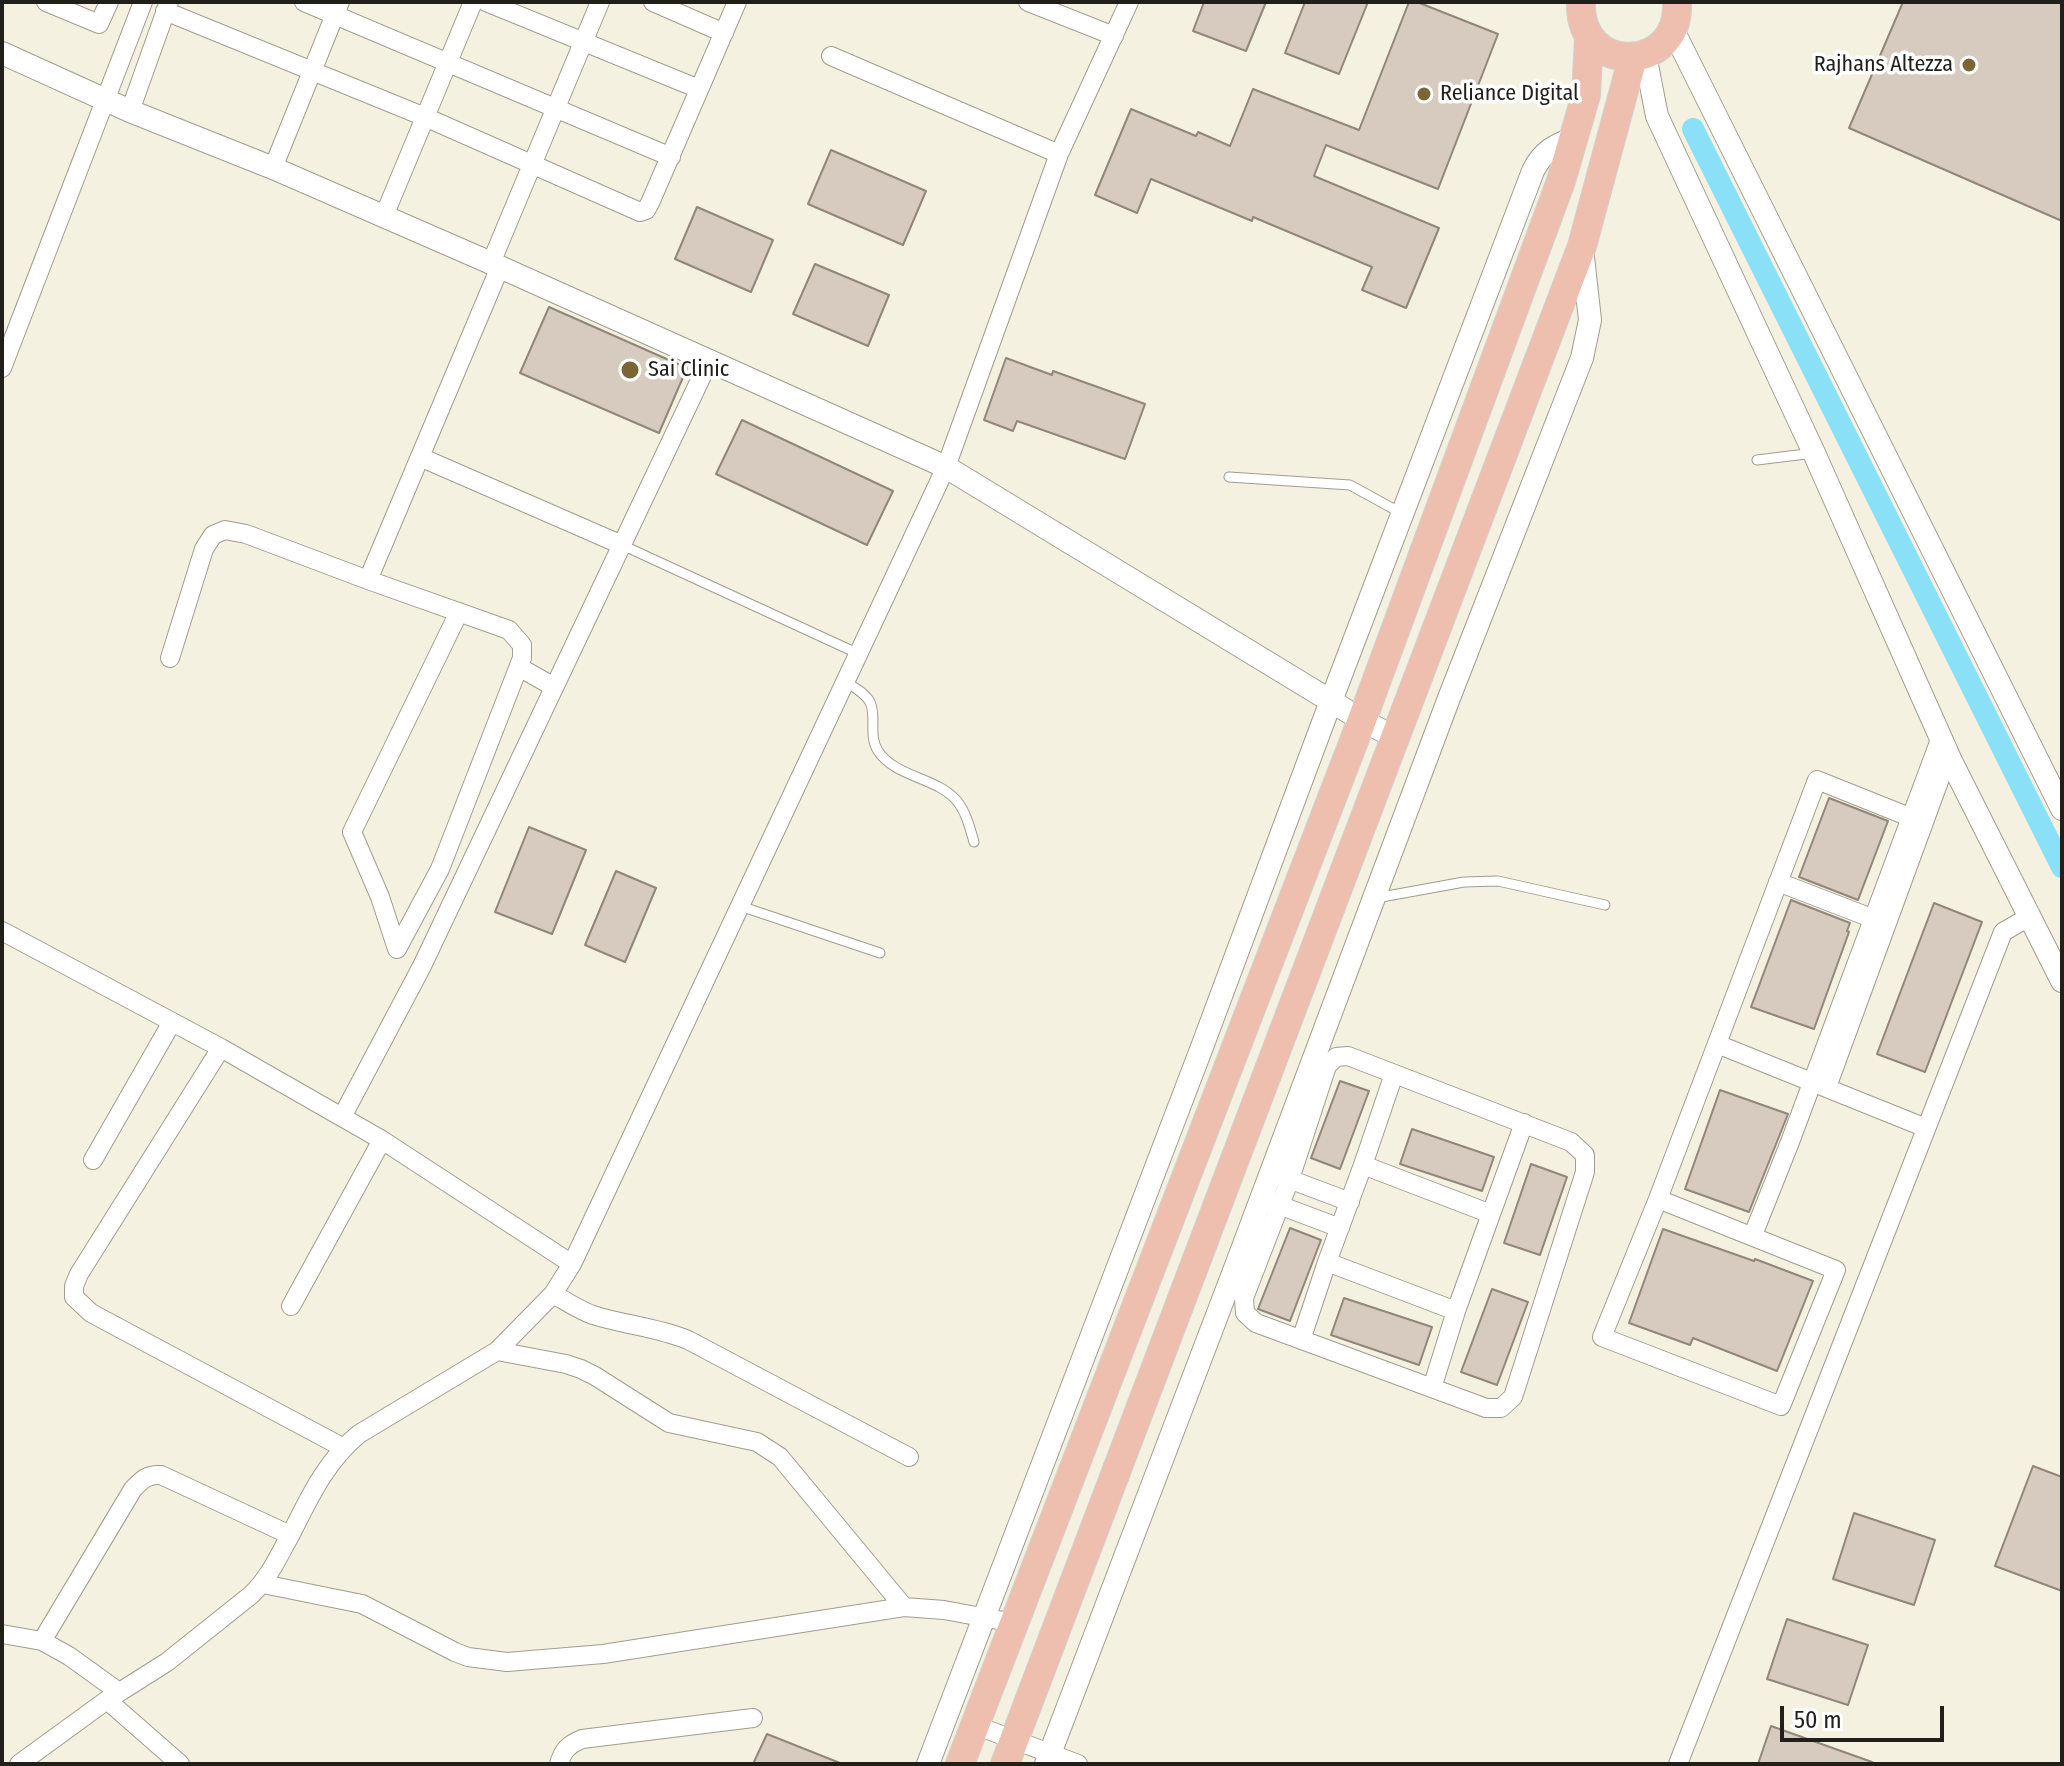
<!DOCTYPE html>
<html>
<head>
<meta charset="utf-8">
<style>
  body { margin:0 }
  #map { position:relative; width:2064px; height:1766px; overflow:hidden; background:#f5f1e1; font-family:"Fira Sans Condensed",sans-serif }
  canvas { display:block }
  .frame { position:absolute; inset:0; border:4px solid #201f19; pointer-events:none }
  .scale { position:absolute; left:1780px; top:1706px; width:164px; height:36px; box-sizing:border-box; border:4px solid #201f19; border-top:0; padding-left:10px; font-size:24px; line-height:28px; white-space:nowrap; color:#201f19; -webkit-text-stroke:6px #fff; paint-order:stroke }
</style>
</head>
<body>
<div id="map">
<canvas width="2064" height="1766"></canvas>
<div class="frame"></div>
<div class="scale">50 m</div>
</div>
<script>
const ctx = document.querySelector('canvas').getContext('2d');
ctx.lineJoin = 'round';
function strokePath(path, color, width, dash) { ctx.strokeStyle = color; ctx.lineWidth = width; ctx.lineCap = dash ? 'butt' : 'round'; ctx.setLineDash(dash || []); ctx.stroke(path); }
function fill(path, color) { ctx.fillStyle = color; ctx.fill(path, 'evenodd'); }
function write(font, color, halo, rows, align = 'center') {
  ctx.font = font + ' "Fira Sans Condensed",sans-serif'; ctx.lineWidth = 7; ctx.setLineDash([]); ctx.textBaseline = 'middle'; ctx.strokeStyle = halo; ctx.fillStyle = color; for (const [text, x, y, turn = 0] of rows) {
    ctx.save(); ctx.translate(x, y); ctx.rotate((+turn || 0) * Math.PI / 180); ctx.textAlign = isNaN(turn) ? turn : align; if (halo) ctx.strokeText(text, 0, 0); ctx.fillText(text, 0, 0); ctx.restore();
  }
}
strokePath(new Path2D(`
  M1693 129 2062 867`), '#89e0f7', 22);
const building = new Path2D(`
  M1204 2H1266L1246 51 1193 31Z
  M1305 2H1368L1339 74 1285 53Z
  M1409 2H1417L1498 34 1438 189 1326 145 1314 176 1439 228 1406 308 1362 290 1372 267 1253 217 1252 221 1151 179 1137 213 1095 195 1131 109 1196 136 1198 132 1230 146 1253 89 1359 130Z
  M1903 2H2062V221L1849 128Z
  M831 150 926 191 903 245 808 204Z
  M697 207 773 240 751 292 675 259Z
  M815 264 889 295 868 346 793 314Z
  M549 307 687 368 659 433 520 373Z
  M1006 358 1052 375 1053 371 1145 404 1125 459 1017 421 1013 431 984 420Z
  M742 420 893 491 867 545 716 474Z
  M1829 798 1888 821 1858 900 1799 877Z
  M529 827 586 850 552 934 495 912Z
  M616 871 656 888 625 962 585 945Z
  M1791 900 1850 923 1847 931 1849 932 1814 1029 1751 1007Z
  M1934 903 1982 922 1925 1072 1877 1054Z
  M1340 1081 1369 1091 1340 1169 1311 1158Z
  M1720 1090 1788 1114 1749 1212 1685 1189Z
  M1412 1129 1494 1157 1482 1191 1400 1164Z
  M1531 1164 1567 1177 1540 1255 1504 1243Z
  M1290 1228 1321 1240 1290 1321 1258 1309Z
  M1663 1229 1754 1261 1755 1259 1813 1281 1777 1371 1693 1338 1690 1345 1629 1323Z
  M1492 1289 1528 1302 1497 1385 1461 1372Z
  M1344 1298 1432 1327 1419 1365 1331 1335Z
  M2033 1466 2062 1477V1591L1995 1566Z
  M1854 1513 1935 1540 1914 1605 1833 1579Z
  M1787 1619 1868 1645 1848 1705 1767 1679Z
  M1771 1726 1872 1762 1871 1764H1758Z
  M767 1734 840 1763V1764H753Z`);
fill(building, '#d7cbbf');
strokePath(building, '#91867a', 2);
const service = new Path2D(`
  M1757 460 1814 453
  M1229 477 1350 485 1401 513
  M622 545 859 654
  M846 682C854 687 865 693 870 702 877 717 868 735 878 751 896 778 937 777 957 801 966 812 970 828 974 842
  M1376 898 1464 882 1498 881 1605 905
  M740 906 880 953`);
const minor = new Path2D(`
  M46 2 99 24 109 2
  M304 2 671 157
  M486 2 699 89
  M653 2 724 33
  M1028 2 1114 36
  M165 11 425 117 640 212 646 210 650 203 737 2
  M831 56 1059 154
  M130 111 169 2
  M273 168 340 2
  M384 216 473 2
  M491 263 600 2
  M2 368 143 2
  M420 457 622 545
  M368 580 500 267
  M170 658 204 549 213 535 225 530 246 534 368 580 509 630 522 645V658L440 869 397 949 380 897 352 832 459 612
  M519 667 554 687
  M1778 882 1874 919
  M2 931 221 1048 382 1140 572 1264 946 467 1059 154 1129 2
  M1717 1044 1926 1128
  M221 1048 79 1274 74 1286V1297L91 1313 342 1447
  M1348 1056 1571 1142 1585 1155V1172L1513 1397 1501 1408H1486L1256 1323 1245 1313 1244 1298 1290 1179 1327 1066 1336 1057Z
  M1827 1087 1949 754
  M342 1117 422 966 710 359
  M93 1160 172 1022
  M1363 1165 1491 1214 1456 1311 1327 1262Z
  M1363 1165 1394 1074
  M1281 1176 1350 1202
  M1658 1199 1602 1337 1781 1406 1836 1270 1658 1199 1817 780 1912 818
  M1271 1202 1340 1228
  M1491 1214 1524 1123
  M1753 1235 1790 1142 1941 737
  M553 1294C566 1301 579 1310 593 1315 624 1325 657 1327 688 1340L909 1457
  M291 1306 382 1140
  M1301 1340 1327 1262
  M497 1351 566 1364 581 1369 595 1376 669 1423 757 1442 780 1457 904 1607
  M1432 1388 1456 1311
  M263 1584 362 1604 455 1652 468 1657 507 1662 603 1654 904 1607 944 1610 1014 1623
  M2 1634 42 1641 69 1656 119 1692
  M42 1641 133 1489C142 1480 147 1474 161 1475L290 1535
  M107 1700 180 1764
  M975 1725 1078 1764
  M19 1764 107 1700 167 1662 251 1595C270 1577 279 1555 292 1532 310 1496 327 1460 359 1434L497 1351 553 1294 572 1264
  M559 1764C563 1750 568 1745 582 1739L753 1718
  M1678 1764 2003 932 2029 917`);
const tertiary = new Path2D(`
  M1673 30 2062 809
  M2 53 130 111 273 168 491 263 946 467 1362 720 1396 738
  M1645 55 1657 116 1814 453 1951 761 2062 981
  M928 1764 1202 1047 1331 701 1533 171C1542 152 1555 145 1574 138
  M1046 1764 1237 1263 1449 698 1582 358 1590 320 1582 248`);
const primary = new Path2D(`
  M1581 2C1578 76 1681 74 1677 2
  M960 1764 1362 720 1561 181 1586 95 1589 37
  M1005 1764 1582 246 1633 57`);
strokePath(service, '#a19d8e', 11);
strokePath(minor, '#a19d8e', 20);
strokePath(tertiary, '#a19d8e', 24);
strokePath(primary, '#d2d2d1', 30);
strokePath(service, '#fff', 9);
strokePath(minor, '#fff', 18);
strokePath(tertiary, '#fff', 22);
strokePath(primary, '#eebeaf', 28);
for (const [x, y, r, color] of [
  [1969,65,8,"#7a6635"],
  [1424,94,8,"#7a6635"],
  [630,370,10,"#7a6635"]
]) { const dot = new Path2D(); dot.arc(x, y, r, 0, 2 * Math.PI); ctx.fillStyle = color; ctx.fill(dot); strokePath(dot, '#fff', 3); }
write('22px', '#201f19', '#fff', [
  ["Rajhans Altezza",1953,65,"right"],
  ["Reliance Digital",1440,94],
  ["Sai Clinic",648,370]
], 'left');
</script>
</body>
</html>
